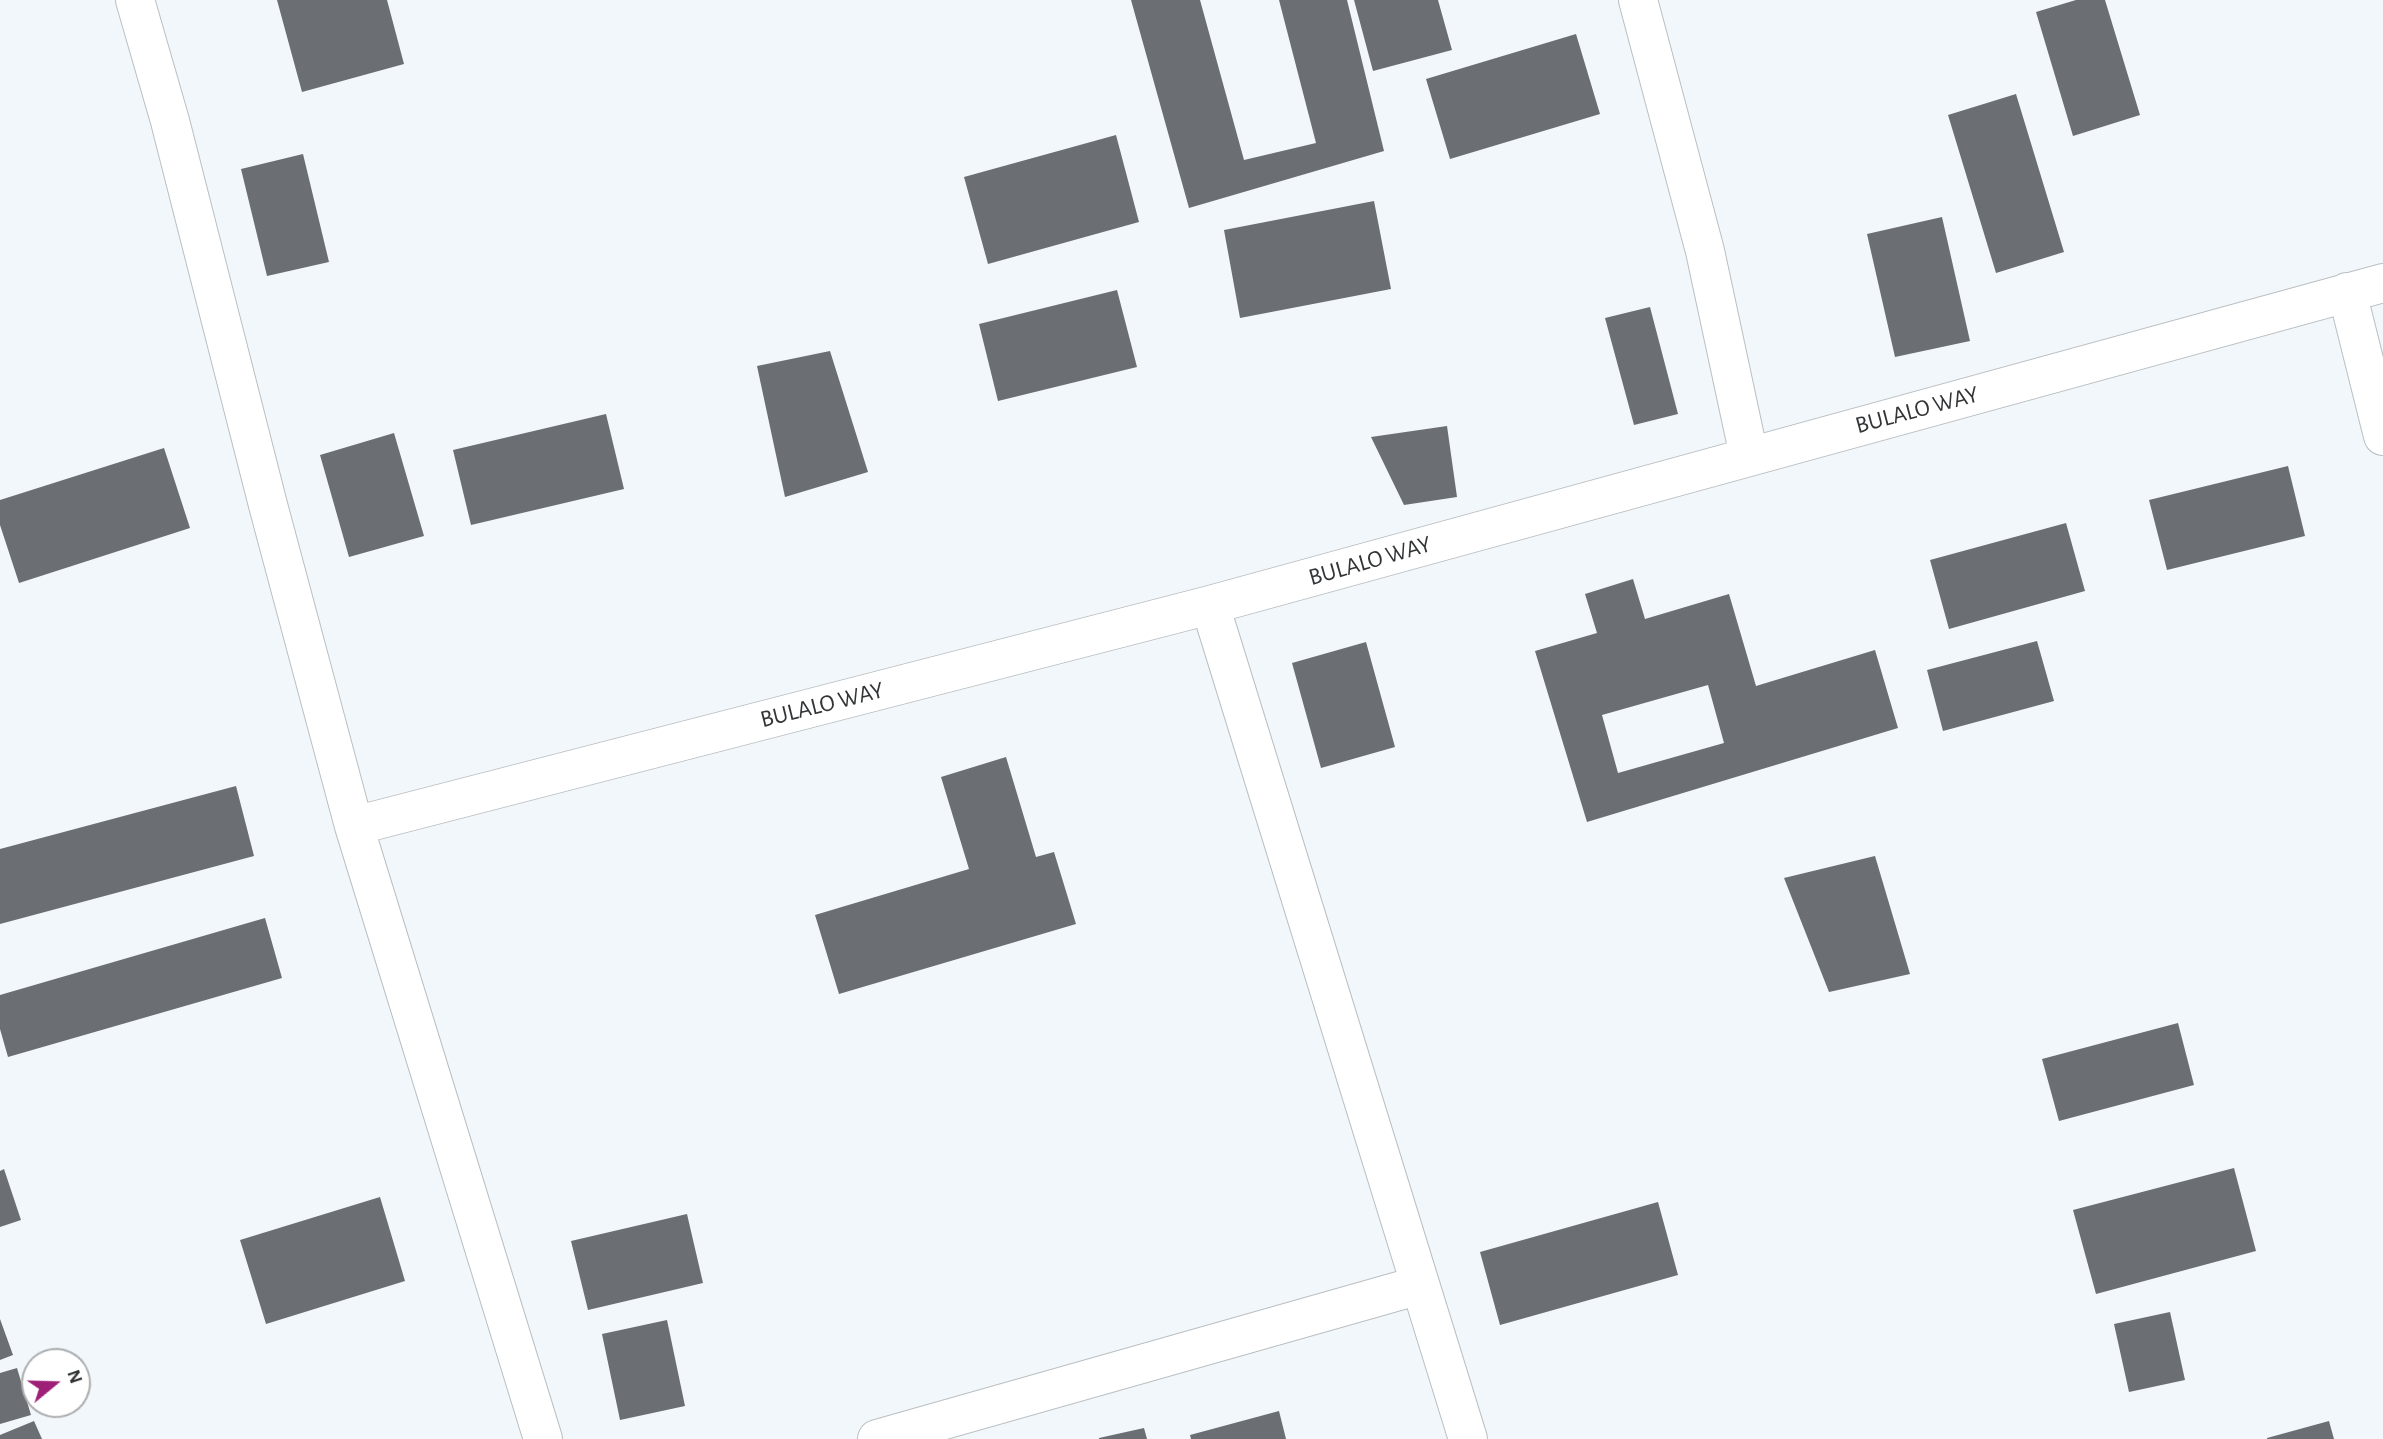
<!DOCTYPE html>
<html>
<head>
<meta charset="utf-8">
<style>
  body { margin:0 }
  #map { position:relative; width:2383px; height:1439px; overflow:hidden; background:#f1f7fa; font-family:"Alegreya Sans",sans-serif }
  canvas { display:block }
  .north { position:absolute; left:21px; top:1348px; width:70px; height:70px; box-sizing:border-box; background:#fff; border:2px solid #adaeaf; border-radius:50%; rotate:71deg; font-size:19px; font-weight:700; line-height:28px; text-align:center; color:#323436 }
  .north::after { content:''; display:block; margin:auto; width:24px; height:32px; background:#9e2076; clip-path:polygon(50% 0,100% 100%,50% 72%,0 100%) }
</style>
</head>
<body>
<div id="map">
<canvas width="2383" height="1439"></canvas>
<div class="north">N</div>
</div>
<script>
const ctx = document.querySelector('canvas').getContext('2d');
ctx.lineJoin = 'round';
function fill(path, color) { ctx.fillStyle = color; ctx.fill(path, 'evenodd'); }
function strokePath(path, color, width, dash) { ctx.strokeStyle = color; ctx.lineWidth = width; ctx.lineCap = dash ? 'butt' : 'round'; ctx.setLineDash(dash || []); ctx.stroke(path); }
function write(font, color, halo, rows, align = 'center') {
  ctx.font = font + ' "Alegreya Sans",sans-serif'; ctx.lineWidth = 7; ctx.setLineDash([]); ctx.textBaseline = 'middle'; ctx.strokeStyle = halo; ctx.fillStyle = color; for (const [text, x, y, turn = 0] of rows) {
    ctx.save(); ctx.translate(x, y); ctx.rotate((+turn || 0) * Math.PI / 180); ctx.textAlign = isNaN(turn) ? turn : align; if (halo) ctx.strokeText(text, 0, 0); ctx.fillText(text, 0, 0); ctx.restore();
  }
}
fill(new Path2D(`
  M277 0H387L404 64 302 92Z
  M1131 0H1200L1244 160 1316 143 1279 0H1347L1384 151 1189 208Z
  M1354 0H1438L1452 50 1373 71Z
  M2076 0H2105L2140 115 2073 136 2036 12Z
  M1576 34 1600 114 1450 159 1426 79Z
  M2016 94 2064 252 1996 273 1948 115Z
  M1116 135 1139 222 988 264 964 177Z
  M303 154 329 262 267 276 241 169Z
  M1374 201 1391 289 1240 318 1224 230Z
  M1942 217 1970 341 1895 357 1867 234Z
  M1117 290 1137 367 998 401 979 324Z
  M1650 307 1678 414 1634 425 1605 318Z
  M830 351 868 472 785 497 757 366Z
  M606 414 624 489 471 525 453 450Z
  M1447 426 1457 497 1404 505 1371 437Z
  M394 433 424 536 349 557 320 455Z
  M164 448 190 528 19 583 0 525V500Z
  M2288 466 2305 536 2167 570 2149 500Z
  M2066 523 2085 591 1949 629 1930 560Z
  M1633 579 1645 619 1729 594 1756 686 1875 650 1898 728 1587 822 1535 651 1597 633 1585 594ZM1708 685 1724 743 1618 773 1602 715Z
  M2037 641 2054 701 1943 731 1927 670Z
  M1366 642 1395 747 1321 768 1292 663Z
  M1006 757 1036 857 1054 852 1076 924 839 994 815 915 969 869 941 777Z
  M236 786 254 856 0 924V849Z
  M1875 856 1910 974 1829 992 1784 878Z
  M265 918 282 978 8 1057 0 1029V995Z
  M2178 1023 2194 1085 2059 1121 2042 1059Z
  M2234 1168 2256 1251 2096 1294 2073 1210Z
  M4 1169 21 1220 0 1227V1171Z
  M380 1197 405 1281 266 1324 240 1240Z
  M1658 1202 1678 1275 1500 1325 1480 1252Z
  M687 1214 703 1283 588 1310 571 1241Z
  M2170 1312 2185 1380 2129 1392 2114 1324Z
  M0 1319 13 1355 0 1360Z
  M667 1320 685 1406 620 1420 602 1334Z
  M17 1368 31 1415 0 1424V1373Z
  M1279 1411 1286 1439H1191L1190 1435Z
  M34 1421 42 1439H0V1435Z
  M2329 1421 2334 1439H2267V1438Z
  M1144 1428 1147 1439H1099V1438Z`), '#6b6e72');
const minor = new Path2D(`
  M135 0 170 121 268 505 354 826 543 1439
  M1638 0 1705 251 1749 456
  M2347 292 2383 436
  M1210 605 1468 1439
  M354 826 1210 605 2383 283
  M877 1439 1420 1285`);
strokePath(minor, '#babfc2', 40);
strokePath(minor, '#fff', 38);
write('24px', '#323436', '#fff', [
  ["BULALO WAY",1917,410,-15],
  ["BULALO WAY",1370,561,-16],
  ["BULALO WAY",822,705,-14]
]);
</script>
</body>
</html>
